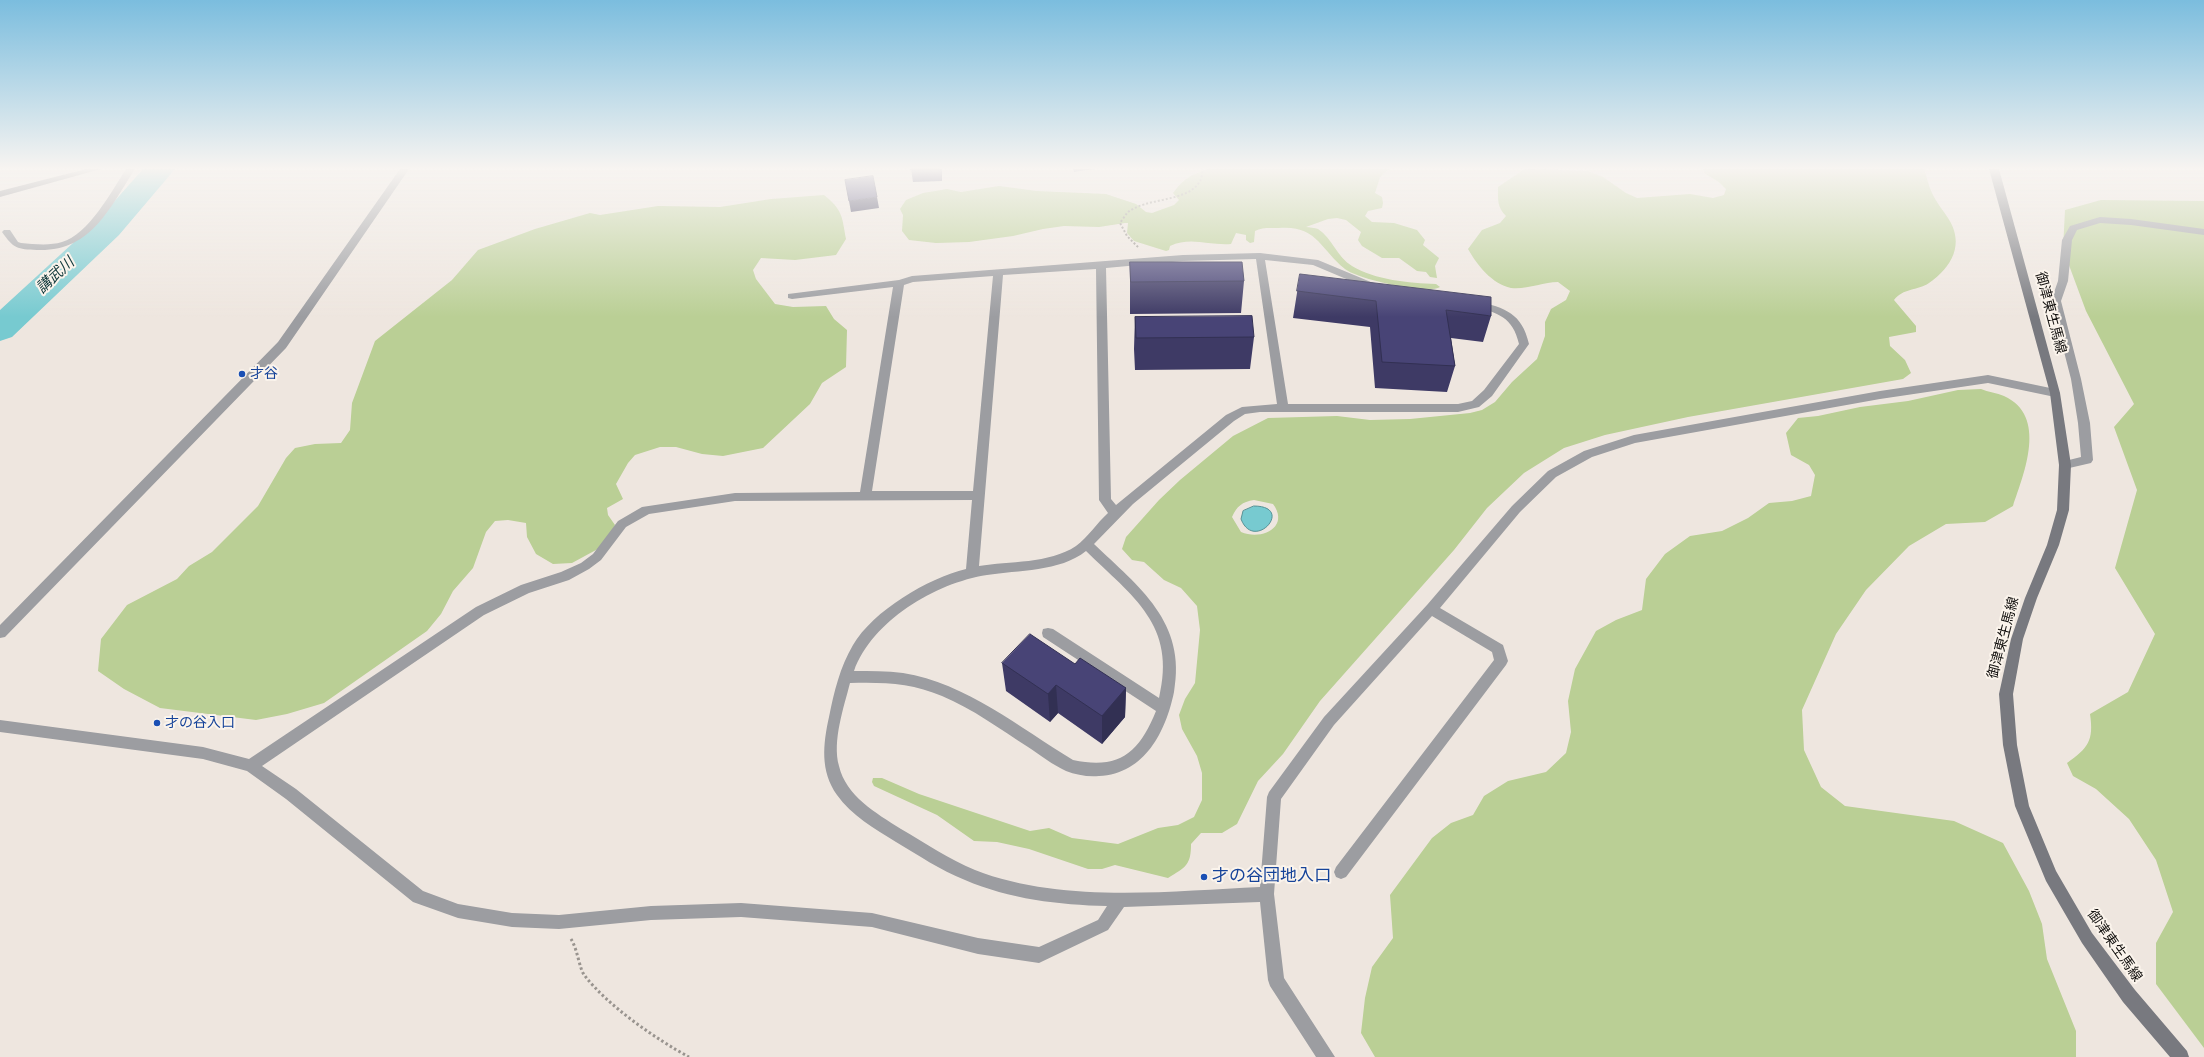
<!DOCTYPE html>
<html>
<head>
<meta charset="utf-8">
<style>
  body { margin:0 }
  canvas { display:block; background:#eee6df }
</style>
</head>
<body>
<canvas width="2204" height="1057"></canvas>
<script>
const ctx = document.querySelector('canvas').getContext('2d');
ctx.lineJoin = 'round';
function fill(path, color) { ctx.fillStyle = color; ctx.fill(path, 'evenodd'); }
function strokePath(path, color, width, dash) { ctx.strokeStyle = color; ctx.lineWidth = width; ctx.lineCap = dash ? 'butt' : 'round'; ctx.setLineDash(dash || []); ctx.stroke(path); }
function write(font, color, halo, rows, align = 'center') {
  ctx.font = font + ' Poppins,"Noto Sans JP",sans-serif'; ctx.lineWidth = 4; ctx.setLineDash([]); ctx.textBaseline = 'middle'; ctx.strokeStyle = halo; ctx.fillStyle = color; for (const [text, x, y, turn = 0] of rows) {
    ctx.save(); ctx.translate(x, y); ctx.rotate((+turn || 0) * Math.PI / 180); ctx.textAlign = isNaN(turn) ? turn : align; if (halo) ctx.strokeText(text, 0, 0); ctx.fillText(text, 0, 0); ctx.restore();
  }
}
fill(new Path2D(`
  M1208 169H1389L1380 177 1375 193 1382 197 1383 203 1382 208 1368 211 1365 216 1372 222 1394 223 1417 230 1425 240 1423 245 1439 258 1435 266 1437 278 1430 277 1426 272 1417 271 1399 258H1382L1362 246 1358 240 1361 232 1346 220 1337 218 1328 219 1306 227C1309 227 1315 228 1318 229 1332 238 1337 257 1352 266 1375 280 1409 283 1436 284L1440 287C1427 295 1357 279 1345 269 1320 249 1317 225 1279 228 1270 228 1262 227 1255 231L1254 242 1250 243 1246 240V235L1236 233 1231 244C1210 246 1191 236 1170 246L1169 250 1166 251 1134 241 1127 233 1128 223H1125L1099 227 1064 226 1043 229 1013 236 969 242 936 243 909 240 902 231 903 215 900 209 906 200 923 193 947 189 961 192 999 186 1037 191 1106 194 1136 204 1146 212 1152 213 1174 205 1179 200 1173 193C1183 179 1192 174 1208 169Z
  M1529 169 1588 171 1603 177 1626 193 1637 198 1690 194 1713 198 1724 195 1726 189 1719 182 1704 173 1703 169H1924C1927 177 1928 185 1932 193 1936 202 1943 210 1948 218 1965 244 1952 267 1929 283 1917 291 1903 288 1894 300L1916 326V332L1889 337 1890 346 1905 360 1911 373 1903 379 1688 417 1605 435 1564 448 1524 473 1487 508 1454 550 1320 701 1283 754 1258 781 1237 824 1222 833H1201L1191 844C1191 865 1186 867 1168 878L1115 865 1102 869H1088L1029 849 997 842 974 841 937 815 874 786 872 782 873 778H882L919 794 1030 831 1049 828 1072 838 1118 844 1158 828 1178 825 1194 817 1202 800V773L1197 756 1182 729 1179 715 1185 699 1195 683 1200 630 1197 606 1181 588 1164 580 1144 562 1132 560 1122 549 1126 537 1159 500 1180 480 1233 436 1268 418 1337 416 1370 420 1410 419 1470 413 1482 410 1495 402 1512 382 1537 359 1545 336V322L1551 309 1566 300 1570 291 1558 282C1543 282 1526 290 1511 288 1492 284 1477 265 1468 249L1482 230 1500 223 1506 216C1497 207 1498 200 1498 187L1523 170ZM1254 500 1273 504C1290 527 1262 541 1241 532L1232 517C1237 506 1242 502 1254 500Z
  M824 195C843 210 842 217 846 239L836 255 795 260 761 258 753 270 756 279 775 304 793 307 826 306 834 319 847 330 846 367 822 383 810 404 763 448 723 456 702 454 676 447H660L635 455 628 463 616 484 623 499 607 508 608 515 615 525 607 544 572 563 553 564 536 554 527 537 526 523 508 520 495 521 486 532 473 568 453 591 441 614 427 631 324 703 287 714 256 720 160 708 124 689 98 671 101 639 127 605 177 579 189 566 212 552 258 506 286 458 295 448 315 444 341 443 350 430 352 403 375 341 452 280 478 250 535 229 590 213 600 215 658 206 720 207 771 199Z
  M2101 200 2204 201V1048L2156 984V943L2173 912 2156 860 2129 819 2096 789 2073 776 2067 763C2088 748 2094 741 2090 714L2128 692 2155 634 2115 568 2137 490 2114 427 2134 404 2086 311 2063 249 2065 210Z
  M1981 389C1988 392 1997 393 2004 396 2048 416 2024 473 2013 506L1985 522 1946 524 1909 546 1866 590 1836 634 1802 710 1804 750 1821 787 1845 806 1954 821 2003 843 2029 891 2042 924 2047 959 2076 1031V1057H1375L1361 1033 1365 998 1372 967 1393 938 1390 895 1432 838 1451 823 1473 815 1484 796 1508 781 1546 772 1566 753 1571 732 1568 701 1575 669 1596 631 1616 620 1642 610 1646 579 1665 554 1690 536 1722 531 1748 518 1769 503 1792 501 1811 496 1815 475 1809 465 1791 455 1786 433 1798 418 1818 416 1860 407 1908 401 1958 390Z`), '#bacf95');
const water = new Path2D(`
  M1254 506C1296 506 1254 553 1241 519L1243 511Z`);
fill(water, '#77cad0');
strokePath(water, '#589296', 1);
fill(new Path2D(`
  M143 169H175L119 235 12 337 0 341V310L97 221Z`), '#77cad0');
strokePath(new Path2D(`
  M1138 247 1127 236 1120 223C1122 220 1125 216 1127 213 1145 197 1188 203 1200 181 1202 178 1202 173 1203 169`), '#99948f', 2, [2, 2]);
strokePath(new Path2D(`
  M571 939C578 950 579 969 585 976 608 1006 656 1039 689 1057`), '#99948f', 3, [2.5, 2.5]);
fill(new Path2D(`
  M126 169H135C109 209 91 252 37 250 17 249 14 249 2 232L4 230H10L18 242 21 243C34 244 49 246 62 242 88 235 112 191 126 169Z
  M400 169H409L286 348 5 637 0 638V625L278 342Z
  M2100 217 2131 219 2204 229V235L2131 225 2100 223 2077 230 2072 240 2068 281 2061 301 2081 379 2090 423 2093 460 2091 463 2065 469 2061 468 2059 465 2061 462 2081 457 2078 423 2071 379 2051 301 2058 281 2062 240 2070 226Z
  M1260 253 1318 260 1378 285 1379 287 1378 289H1370L1313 265 1265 260 1288 404H1458L1472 401 1484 390 1519 344C1513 317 1498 313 1473 306L1472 304 1477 301C1505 308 1522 313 1529 344L1492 396 1479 407 1458 412H1260L1245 414 1234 421 1133 504 1094 544C1139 587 1187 622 1174 692 1166 731 1145 774 1099 776 1088 777 1076 775 1066 771 1053 765 1040 755 1028 747 1000 729 973 709 942 696 912 683 882 682 850 683 844 707 832 741 839 766 846 796 876 813 901 829 925 843 949 859 975 870 1062 904 1169 891 1260 887L1267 797 1269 792 1324 717 1427 605 1512 506 1548 471 1584 451 1634 435 1880 391 1988 375 2055 389 2060 393 2055 397 1988 383 1880 399 1635 443 1592 457 1556 477 1520 512 1440 608 1503 645 1508 661 1506 665 1346 877 1341 879 1336 877 1334 872 1336 867 1494 660 1492 652 1432 616 1334 725 1281 799 1274 894 1284 978 1335 1057H1316L1270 986 1268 980 1260 902 1124 907 1108 930 1039 963 978 954 872 927 741 917 651 920 559 929 512 927 458 918 413 902 286 799 247 771 203 759 0 732V720L203 747 249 759 476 607 521 585 561 572 581 563 593 554 618 521 642 507 735 493 860 492 893 287 792 299 788 298V294L899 280 912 276 1183 255ZM1256 259 1277 404 1242 407 1226 415 1116 505 1111 499 1106 268 1183 261ZM1096 269 1099 500 1108 513C1097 523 1088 537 1076 546 1049 564 1009 561 979 566L1003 275ZM993 276 973 491H872L904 285 913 282ZM972 500 966 569C928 578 873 611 853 645 840 667 834 692 829 717 823 744 820 771 837 795 851 815 875 829 896 842 918 855 940 870 965 880 1009 899 1059 905 1107 906L1098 920 1039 947 978 938 872 913 741 903 651 906 559 915 512 913 458 904 423 891 296 789 262 766 484 615 529 593 569 580 589 569 601 560 626 527 649 514 735 501ZM1086 551C1133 597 1177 625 1159 698L1053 629 1048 628 1043 629 1042 633 1043 637 1156 711C1139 753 1119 770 1073 760 1020 728 966 683 903 673 887 671 870 671 854 671 872 621 935 583 987 575 1018 570 1060 572 1086 551Z`), '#9c9da1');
fill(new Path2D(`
  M86 169H101L0 197V191Z
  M1989 169H1999L2060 393 2071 465 2069 510 2059 545 2037 598 2023 639 2013 694 2017 745 2029 806 2056 871 2092 933 2135 990 2187 1051 2189 1057H2170L2123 1002 2082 943 2046 881 2015 806 2003 745 1999 694 2011 639 2025 598 2047 545 2057 510 2059 465 2050 393Z`), '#78797f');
fill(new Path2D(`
  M911 169H942V181L913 182Z
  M1130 262 1244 281 1241 313 1130 314Z
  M1300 274 1491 316 1483 342 1451 338 1455 366 1447 392 1375 388 1370 327 1293 318Z
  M1135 317 1254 337 1250 369 1135 370 1134 349Z
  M1002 663 1075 664 1126 688 1125 717 1102 744 1058 713 1050 722 1006 691Z`), '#3e3a65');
fill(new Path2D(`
  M940 169H942V181Z
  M1073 169H1095L1074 172Z
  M877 197 879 208 851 212 849 201Z
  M1056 685 1058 713 1050 722 1048 694Z
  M1126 688 1125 717 1102 744V716Z`), '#323053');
const building = new Path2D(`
  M911 169H940L911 170Z
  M873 176 877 197 849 201 845 180Z
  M1130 262H1242L1244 281 1131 282Z
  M1300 274 1491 297V316L1446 310 1455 366 1382 362 1376 301 1297 291Z
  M1252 316 1254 337 1136 338 1135 317Z
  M1030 634 1075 664 1080 658 1126 688 1102 716 1056 685 1048 694 1002 663Z`);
fill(building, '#484476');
strokePath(building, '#323053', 1);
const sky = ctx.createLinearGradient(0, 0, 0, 317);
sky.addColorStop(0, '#7bbdde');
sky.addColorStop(0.53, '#f7f4f1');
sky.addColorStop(1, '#f7f4f100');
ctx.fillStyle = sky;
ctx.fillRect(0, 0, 2204, 317);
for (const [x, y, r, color] of [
  [242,374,4,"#1a4fb4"],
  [157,723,4,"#1a4fb4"],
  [1204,877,4,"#1a4fb4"]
]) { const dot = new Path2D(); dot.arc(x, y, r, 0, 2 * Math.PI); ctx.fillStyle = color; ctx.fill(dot); strokePath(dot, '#fbf4ec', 1.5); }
write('14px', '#110f0d', '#fbf4ec', [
  ["御津東生馬線",2050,313,75],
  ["御津東生馬線",2004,638,-75],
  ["御津東生馬線",2114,946,55]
]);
write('14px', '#164399', '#fbf4ec', [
  ["才谷",250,374],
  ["才の谷入口",165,723]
], 'left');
write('italic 15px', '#0f373a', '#fbf4ec', [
  ["講武川",56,276,-43]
]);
write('17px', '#164399', '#fbf4ec', [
  ["才の谷団地入口",1212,877]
], 'left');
</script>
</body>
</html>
